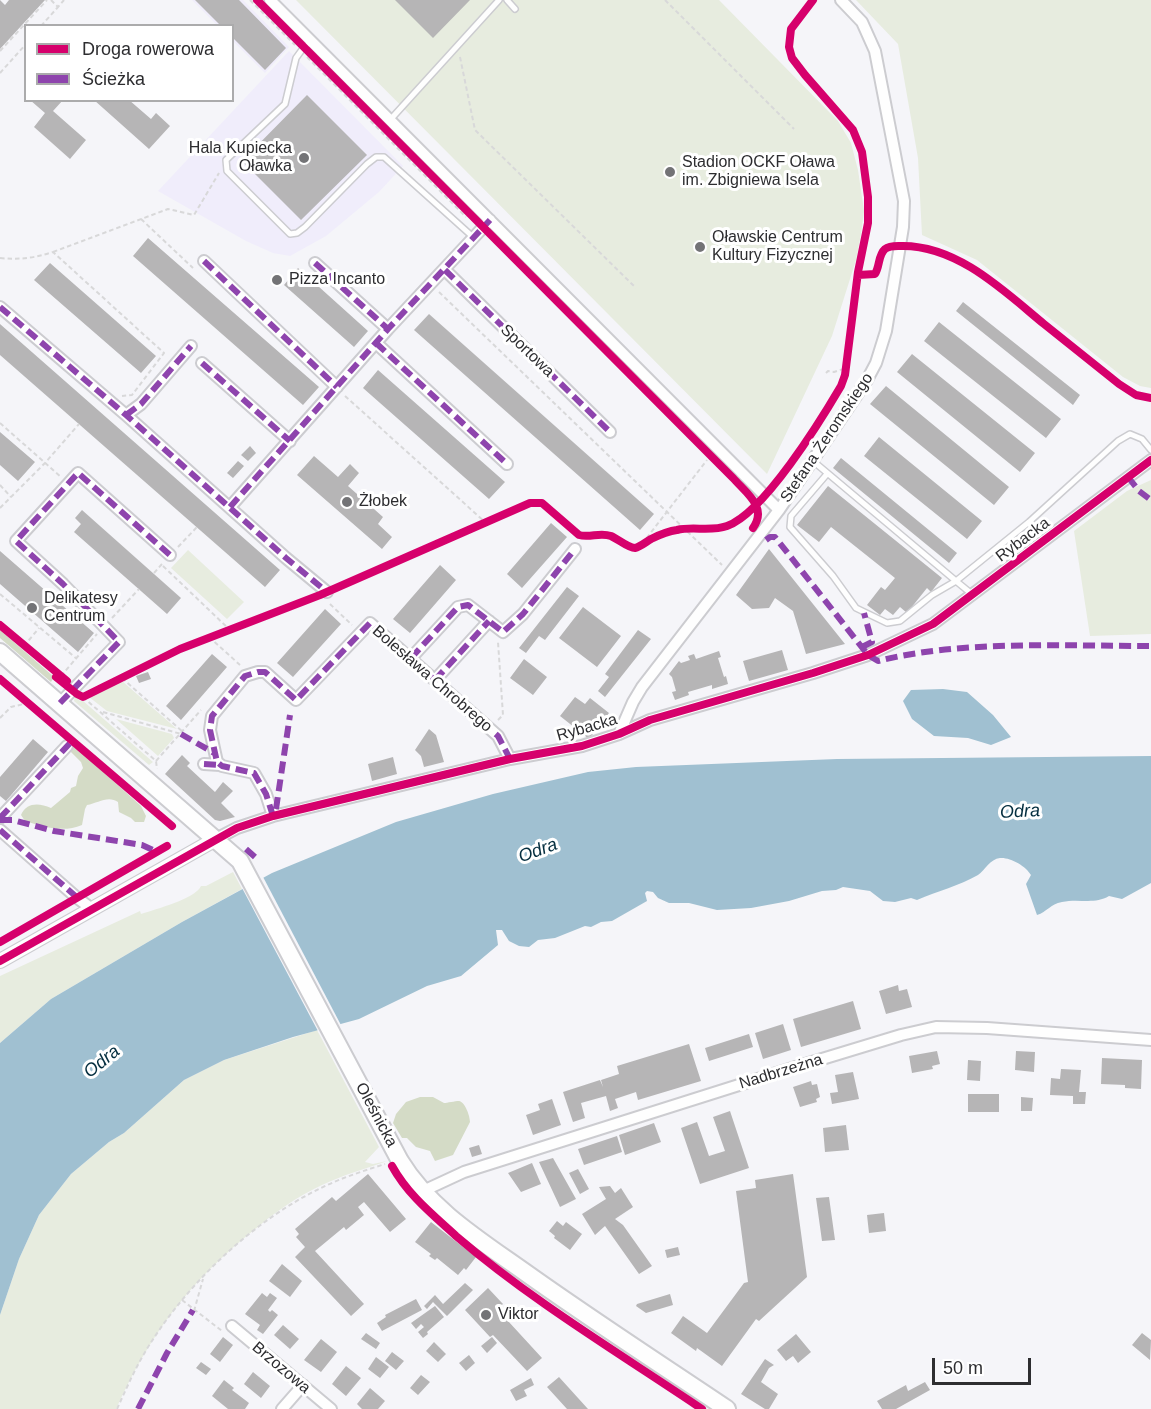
<!DOCTYPE html>
<html>
<head>
<meta charset="utf-8">
<style>
  body { margin:0 }
  #map { position:relative; width:1151px; height:1409px; overflow:hidden; background:#f5f5f9; font-family:Arial,sans-serif }
  canvas { display:block }
  .legend { position:absolute; left:24px; top:24px; width:210px; height:78px; box-sizing:border-box; background:#fff; border:2px solid #ababac; margin:0; padding:8px 10px; list-style:none; font-size:18px; color:#2d2d30 }
  .legend li { display:flex; align-items:center; gap:12px; height:30px }
  .legend b { width:30px; border:2px solid #ababac }
  .scale { position:absolute; left:932px; top:1358px; width:99px; height:27px; box-sizing:border-box; border:3px solid #2d2d30; border-top:0; padding-left:8px; font-size:18px; line-height:21px; white-space:nowrap; color:#2d2d30; -webkit-text-stroke:4px #fff; paint-order:stroke }
</style>
</head>
<body>
<div id="map">
<canvas width="1151" height="1409"></canvas>
<ul class="legend">
<li><b style="height:8px;background:#d6006c"></b>Droga rowerowa</li>
<li><b style="height:8px;background:#8e44ad"></b>Ścieżka</li>
</ul>
<div class="scale">50 m</div>
</div>
<script>
const ctx = document.querySelector('canvas').getContext('2d');
ctx.lineJoin = 'round';
function fill(path, color) { ctx.fillStyle = color; ctx.fill(path, 'evenodd'); }
function strokePath(path, color, width, dash) { ctx.strokeStyle = color; ctx.lineWidth = width; ctx.lineCap = dash ? 'butt' : 'round'; ctx.setLineDash(dash || []); ctx.stroke(path); }
function write(font, color, halo, rows, align = 'center') {
  ctx.font = font + ' Arial,sans-serif'; ctx.lineWidth = 6; ctx.setLineDash([]); ctx.textBaseline = 'middle'; ctx.strokeStyle = halo; ctx.fillStyle = color; for (const [text, x, y, turn = 0] of rows) {
    ctx.save(); ctx.translate(x, y); ctx.rotate((+turn || 0) * Math.PI / 180); ctx.textAlign = isNaN(turn) ? turn : align; if (halo) ctx.strokeText(text, 0, 0); ctx.fillText(text, 0, 0); ctx.restore();
  }
}
fill(new Path2D(`
  M192 0H243L289 47 265 73 233 41 232 26 217 25Z
  M289 51 403 166 379 192 326 236 290 256 273 253 246 241 158 191Z`), '#f0edfb');
fill(new Path2D(`
  M296 0H719L838 121 851 143 858 170 864 211 861 234 856 260 832 336 767 474Z
  M856 0H1151V388L1140 386 1123 377 977 260 922 235 918 158 898 44Z
  M1151 480V634L1090 636 1074 531 1127 491Z
  M188 550 244 602 227 619 171 568Z
  M122 681 177 729 107 711 89 697Z
  M75 696 80 701 82 700 153 762 149 765 74 701Z
  M116 719 172 734 174 738 158 756Z
  M233 872 242 889 182 922 51 999 0 1043V976L140 911 141 914C156 909 195 899 201 886H206Z
  M317 1030 379 1147 365 1162 373 1164 387 1161C365 1169 343 1175 322 1185 298 1196 274 1213 254 1230 189 1282 150 1334 116 1409H0V1315L19 1259 39 1215 71 1174 109 1142 124 1133 184 1080 224 1060Z`), '#e7ecdf');
fill(new Path2D(`
  M0 630 54 677 51 682 0 638Z
  M71 743 141 806 146 816 144 822H135L131 818 119 812 118 802C108 795 98 803 87 805L85 809 82 825C63 833 45 827 25 821L21 815C27 802 39 803 51 808L70 792 71 788 76 786 78 776 83 768 81 762 67 748Z
  M420 1097H433L444 1103C447 1103 455 1101 459 1101 465 1102 470 1116 470 1122L453 1155 435 1161 430 1151 416 1147 407 1138H402L393 1123 396 1114 406 1102Z`), '#d4dbc6');
fill(new Path2D(`
  M943 689 967 692 993 715 1011 737 991 745 968 738 934 736 912 719 903 701 911 690Z
  M1151 756V883L1122 899 1109 896C1094 905 1079 898 1062 902 1050 904 1047 912 1037 915L1026 884 1031 875C1026 866 1010 857 1000 858 990 859 985 870 978 875 959 886 938 891 917 900L911 898 895 902 883 901 870 891 843 887 836 890 822 891 789 901 751 908 717 910 689 903H669L658 898 653 892 647 891 645 893 647 901 612 921 601 922 591 927 585 926 555 938 538 940 529 947 519 946 509 941 502 930H496L498 945 461 976 427 986 359 1019 293 1037 224 1060 184 1080 124 1133 109 1142 71 1174 39 1215 19 1259 0 1315V1043L51 999 182 922 272 873 396 822 493 794 588 772 636 767 837 759Z`), '#a0c0d1');
fill(new Path2D(`
  M262 875 342 1027 319 1033 241 886Z`), '#f5f5f9');
fill(new Path2D(`
  M0 0 5 5 9 0H45L0 49Z
  M195 0H239L286 48 265 70 232 37V26H221Z
  M395 0H470L433 38Z
  M307 95 367 155 301 220 242 161Z
  M30 100H63L53 111 86 140 70 159 34 127 45 113Z
  M94 100H129L151 119 156 113 170 126 149 149Z
  M148 238 319 387 303 405 133 256Z
  M50 263 156 356 141 373 34 280Z
  M298 268 368 331 354 347 284 285Z
  M963 302 1080 395 1073 405 956 311Z
  M429 314 654 514 640 530 414 330Z
  M939 322 1061 419 1046 438 924 341Z
  M0 324 280 570 265 587 0 355Z
  M912 354 1035 453 1020 472 897 372Z
  M378 370 505 482 489 499 363 388Z
  M886 386 1009 487 994 505 870 404Z
  M0 432 35 462 18 481 0 465Z
  M879 437 982 521 967 539 864 456Z
  M250 446 256 453 248 461 241 455Z
  M314 456 338 477 350 464 359 473 348 486 383 517 378 524 392 537 382 549 297 475Z
  M841 458 957 553 949 563 833 468Z
  M238 461 244 466 233 478 227 473Z
  M828 486 942 578 931 592 927 588 907 613 900 607 893 615 885 609 880 615 867 605 881 587 885 590 895 578 831 527 819 542 797 525Z
  M82 510 181 598 167 614 74 532 81 524 75 518Z
  M551 523 567 537 522 588 507 574Z
  M769 549 845 644 806 654 793 611 775 598 769 608 752 609 736 595Z
  M0 551 94 633 78 652 0 584Z
  M440 565 456 580 410 633 393 619Z
  M567 587 579 596 545 640 539 636 526 653 519 648Z
  M583 607 621 636 597 667 559 638Z
  M325 609 341 624 293 677 277 663Z
  M638 630 651 639 605 697 598 691 609 677 605 674Z
  M782 650 788 670 749 681 743 661Z
  M719 651 721 657 718 658 724 677 726 676 728 684 712 689V685L688 692 689 695 675 700 672 692 676 691 672 677 669 674 679 661 681 663 690 660 688 656 694 654 696 659Z
  M212 654 227 667 181 720 166 706Z
  M524 659 547 677 533 695 510 678Z
  M148 672 151 679 139 683 136 676Z
  M575 697 585 704 590 698 609 713 589 739 560 716Z
  M429 729 436 735 444 762 424 767 421 756 415 750Z
  M33 739 48 752 6 801 0 796V777Z
  M182 755 190 763 187 766 215 792 223 782 233 791 221 803 235 817 220 821 215 820 165 774Z
  M393 757 397 774 372 781 368 764Z
  M898 985 899 991 907 989 912 1007 886 1014 879 991Z
  M853 1001 861 1029 801 1047 793 1019Z
  M783 1024 791 1050 763 1059 755 1033Z
  M749 1034 753 1047 709 1061 705 1048Z
  M689 1044 701 1081 638 1100 636 1092 615 1099 618 1108 610 1111 606 1096 581 1103 585 1118 573 1122 563 1092 600 1080 603 1087 601 1080 619 1074 617 1066Z
  M937 1051 940 1064 932 1066 933 1069 912 1073 909 1056Z
  M1016 1051 1035 1052 1034 1072 1015 1070Z
  M1102 1058 1142 1060 1141 1089 1125 1088V1085L1101 1084Z
  M968 1060 981 1061 980 1081 967 1080Z
  M1061 1069 1081 1070 1079 1092H1086L1085 1104H1073V1096L1050 1095 1051 1078 1060 1079Z
  M853 1072 859 1099 832 1104 830 1093 838 1092 835 1075Z
  M811 1081 812 1085 817 1084 820 1097 816 1099 817 1102 800 1107 793 1087Z
  M968 1094H999V1112H968Z
  M1021 1097 1033 1098 1032 1111H1021Z
  M552 1099 561 1125 533 1135 526 1115 540 1110 538 1104Z
  M730 1111 749 1168 700 1184 681 1128 697 1122 709 1156 725 1151 713 1117Z
  M654 1123 661 1142 625 1155 619 1135Z
  M846 1125 849 1150 825 1152 823 1128Z
  M617 1136 622 1152 584 1165 578 1149Z
  M479 1145 482 1154 472 1157 469 1148Z
  M553 1158 576 1199 560 1207 539 1162Z
  M532 1163 541 1184 521 1192 508 1173Z
  M578 1169 589 1189 580 1194 569 1173Z
  M368 1174 406 1219 390 1232 364 1202 358 1207 364 1215 346 1230 344 1227 315 1251 364 1304 351 1316 295 1257 305 1247 296 1237 299 1234 295 1229 332 1197 336 1201Z
  M793 1174 807 1277 759 1321 756 1319 722 1366 697 1348 696 1351 671 1333 683 1316 707 1333 744 1283 748 1282 736 1191 756 1188 755 1180Z
  M610 1186 615 1193 621 1188 633 1207 615 1219 623 1225 652 1266 639 1274 605 1226 595 1235 582 1214 606 1199 599 1187Z
  M829 1197 835 1240 822 1241 816 1198Z
  M884 1213 886 1231 869 1233 867 1215Z
  M557 1221 563 1226 566 1222 582 1234 570 1250 554 1238 555 1236 549 1231Z
  M431 1222 476 1257 466 1270 464 1268 458 1275 437 1258 435 1260 429 1256 431 1254 415 1242Z
  M678 1247 680 1255 667 1258 665 1250Z
  M282 1264 302 1281 290 1297 269 1281Z
  M465 1283 473 1290 447 1316 433 1302 427 1309 424 1306 435 1295 443 1304Z
  M488 1288 503 1304 497 1309 542 1358 527 1371 493 1335 490 1337 465 1310Z
  M262 1293 267 1297 270 1293 277 1298 268 1310 270 1312 272 1310 278 1315 263 1334 257 1330 260 1325 245 1314Z
  M670 1294 673 1305 646 1313 636 1306 637 1304Z
  M416 1299 422 1310 382 1331 377 1323 386 1317 385 1315Z
  M435 1306 444 1317 427 1332 428 1334 423 1338 418 1332 424 1327 421 1324 416 1329 411 1323Z
  M283 1325 299 1339 290 1349 274 1335Z
  M366 1333 380 1343 376 1349 361 1339Z
  M1142 1333 1151 1340 1150 1360 1132 1345Z
  M796 1334 811 1352 798 1363 793 1356 786 1361 777 1350Z
  M223 1337 233 1345 220 1362 210 1354Z
  M492 1337 497 1343 487 1353 481 1346Z
  M321 1339 337 1352 321 1372 304 1360Z
  M434 1342 446 1354 438 1362 426 1351Z
  M392 1352 404 1361 396 1370 385 1361Z
  M469 1355 475 1363 466 1371 459 1363Z
  M376 1357 389 1367 380 1378 368 1369Z
  M765 1359 774 1365 769 1368 761 1382 778 1394 769 1409H765L741 1394Z
  M201 1362 211 1369 206 1375 196 1368Z
  M346 1366 361 1378 346 1396 332 1384Z
  M253 1372 270 1386 261 1398 244 1384Z
  M421 1375 430 1382 418 1395 410 1388Z
  M559 1377 588 1409H567L547 1387Z
  M531 1378 534 1385 524 1390 527 1396 516 1401 510 1390Z
  M224 1380 234 1388 232 1390 249 1403 245 1409H228L212 1396Z
  M925 1382 930 1390 896 1409H882L877 1401 906 1385 908 1391Z
  M370 1388 385 1401 378 1409H362L357 1404Z`), '#b6b5b6');
const service = new Path2D(`
  M507 0 515 9
  M312 42 304 47 296 58 285 104 226 160 227 171 290 234 297 233 305 227 367 164 376 157H384L473 237
  M390 120 499 0
  M813 461 956 581 932 595 900 621 887 623 856 608 833 576 790 527 791 516 827 474
  M973 595 956 581 1029 522 1118 441 1130 434 1142 439 1151 450`);
const minor = new Path2D(`
  M270 0 779 510
  M204 261 337 387
  M315 263 388 329
  M445 270 610 432
  M0 307 126 415 286 558 327 592
  M376 343 507 464
  M202 363 290 441
  M126 415 141 404 191 346
  M230 507 388 329 490 220
  M411 658 458 607 468 605 503 632 523 614 575 549
  M435 680 489 621
  M60 703 119 642 63 584 16 541 78 473 170 555
  M619 734 633 702 642 687 779 510 867 380 876 363 886 331 903 227 904 201 875 51 862 22 841 0
  M204 764 220 765
  M273 816 266 794 254 773 222 766 217 762 210 730 212 716 245 676 258 672H265L296 700 370 623 498 736 510 759
  M0 818 67 746
  M0 830 76 897 92 909
  M216 839 237 828 273 816 510 759 582 746 619 734 650 720 813 673 868 655 933 624 1151 460
  M423 1191 464 1172 799 1066 901 1035 936 1027 987 1028 1151 1040
  M232 1326 331 1409
  M282 1409 303 1385`);
const tertiary = new Path2D(`
  M0 961 216 839`);
const secondary = new Path2D(`
  M0 652 240 861 400 1161C429 1209 481 1241 526 1273 592 1320 660 1364 727 1409`);
strokePath(service, '#ccccd0', 8);
strokePath(minor, '#ccccd0', 14);
strokePath(tertiary, '#ccccd0', 16);
strokePath(secondary, '#ccccd0', 20);
strokePath(new Path2D(`
  M51 0 58 7 64 0
  M250 0 295 45
  M665 0 794 129
  M41 26 58 7
  M0 51 47 0
  M307 57 466 217
  M460 57 475 130 636 288
  M0 73 26 44
  M141 219 193 268
  M53 252 168 209 194 215 219 173
  M0 258C19 260 35 258 53 252L164 353 132 395 122 396
  M439 292 722 565
  M826 373 828 371 834 372 846 368
  M345 396 485 522
  M0 423 61 477
  M0 485 11 497
  M0 508 45 463 79 424
  M642 544 707 460
  M178 547 197 527
  M163 566 230 630
  M154 573 162 564
  M0 594 77 659
  M330 604 352 625
  M112 618 139 589
  M209 637 240 665
  M24 646 39 628
  M909 653 911 659
  M61 676 97 634
  M122 678 183 732
  M83 697 156 761 157 769
  M103 712 181 734
  M0 718 11 707 28 703
  M498 720 503 715 498 642
  M156 761 201 710
  M182 1300 222 1331
  M194 1311 203 1279
  M117 1409C127 1387 137 1364 150 1344 189 1282 254 1220 321 1188 341 1178 363 1171 385 1164`), '#d8d8d9', 2, [4.5, 3]);
strokePath(service, '#fefefe', 5);
strokePath(minor, '#fefefe', 10);
strokePath(tertiary, '#fefefe', 14);
strokePath(secondary, '#fefefe', 16);
strokePath(new Path2D(`
  M204 261 337 387
  M315 263 388 329
  M445 270 610 432
  M0 307 126 415 286 558 327 592
  M376 343 507 464
  M202 363 290 441
  M126 415 141 404 191 346
  M1128 477 1139 491 1151 500
  M230 507 388 329 490 220
  M766 540 770 537H775L868 655 878 661C961 640 1064 646 1151 646
  M862 647 872 642 864 613
  M411 658 458 607 468 605 503 632 523 614 575 549
  M435 680 489 621
  M60 703 119 642 63 584 16 541 78 473 170 555
  M181 734 214 753
  M204 764 220 765
  M276 809 290 715
  M273 816 266 794 254 773 222 766 217 762 210 730 212 716 245 676 258 672H265L296 700 370 623 498 736 510 759
  M0 818 72 741
  M0 820H13L54 831 142 845 157 852
  M0 830 80 900
  M246 849 255 857
  M138 1409 167 1353 193 1310`), '#8e44ad', 6, [12, 6]);
strokePath(new Path2D(`
  M257 0 733 478C746 493 768 507 753 528
  M858 275 875 274C880 266 878 255 885 249 890 245 897 246 903 246 958 246 1004 291 1044 324 1069 344 1094 364 1119 384L1136 395 1151 398
  M0 625 67 681
  M56 677 77 694 83 697 180 649 320 595 530 503H542L579 535C590 538 600 532 611 536 618 539 628 548 635 548 640 547 646 542 651 539 659 535 668 531 677 530 693 526 711 532 727 526 764 513 821 420 841 386L845 375 858 272 868 223V197L862 152 853 130 805 75 792 58 789 47 791 29 813 0
  M0 679 172 826
  M0 942 167 846
  M0 961 237 828 273 816 510 759 582 746 619 734 650 720 813 673 868 655 933 624 1151 460
  M392 1166C408 1195 432 1214 456 1236 532 1301 619 1353 702 1409`), '#d6006c', 8);
for (const [x, y, r, color] of [
  [304,158,6,"#737376"],
  [670,172,6,"#737376"],
  [700,247,6,"#737376"],
  [277,280,6,"#737376"],
  [347,502,6,"#737376"],
  [32,608,6,"#737376"],
  [486,1315,6,"#737376"]
]) { const dot = new Path2D(); dot.arc(x, y, r, 0, 2 * Math.PI); ctx.fillStyle = color; ctx.fill(dot); strokePath(dot, '#fff', 2); }
write('16px', '#2d2d30', '#fff', [
  ["Hala Kupiecka",292,149,"right"],
  ["Oławka",292,167,"right"],
  ["Stadion OCKF Oława",682,163],
  ["im. Zbigniewa Isela",682,181],
  ["Oławskie Centrum",712,238],
  ["Kultury Fizycznej",712,256],
  ["Pizza Incanto",289,280],
  ["Żłobek",359,502],
  ["Delikatesy",44,599],
  ["Centrum",44,617],
  ["Viktor",498,1315]
], 'left');
write('16px', '#2d2d30', '#fff', [
  ["Sportowa",527,351,44],
  ["Stefana Żeromskiego",827,438,-56],
  ["Rybacka",1023,540,-37],
  ["Bolesława Chrobrego",432,679,41],
  ["Rybacka",587,728,-16],
  ["Nadbrzeżna",781,1072,-17],
  ["Oleśnicka",376,1115,62],
  ["Brzozowa",281,1368,40]
]);
write('italic 18px', '#042e3f', '#fff', [
  ["Odra",1020,812,-3],
  ["Odra",538,851,-20],
  ["Odra",102,1062,-39]
]);
</script>
</body>
</html>
